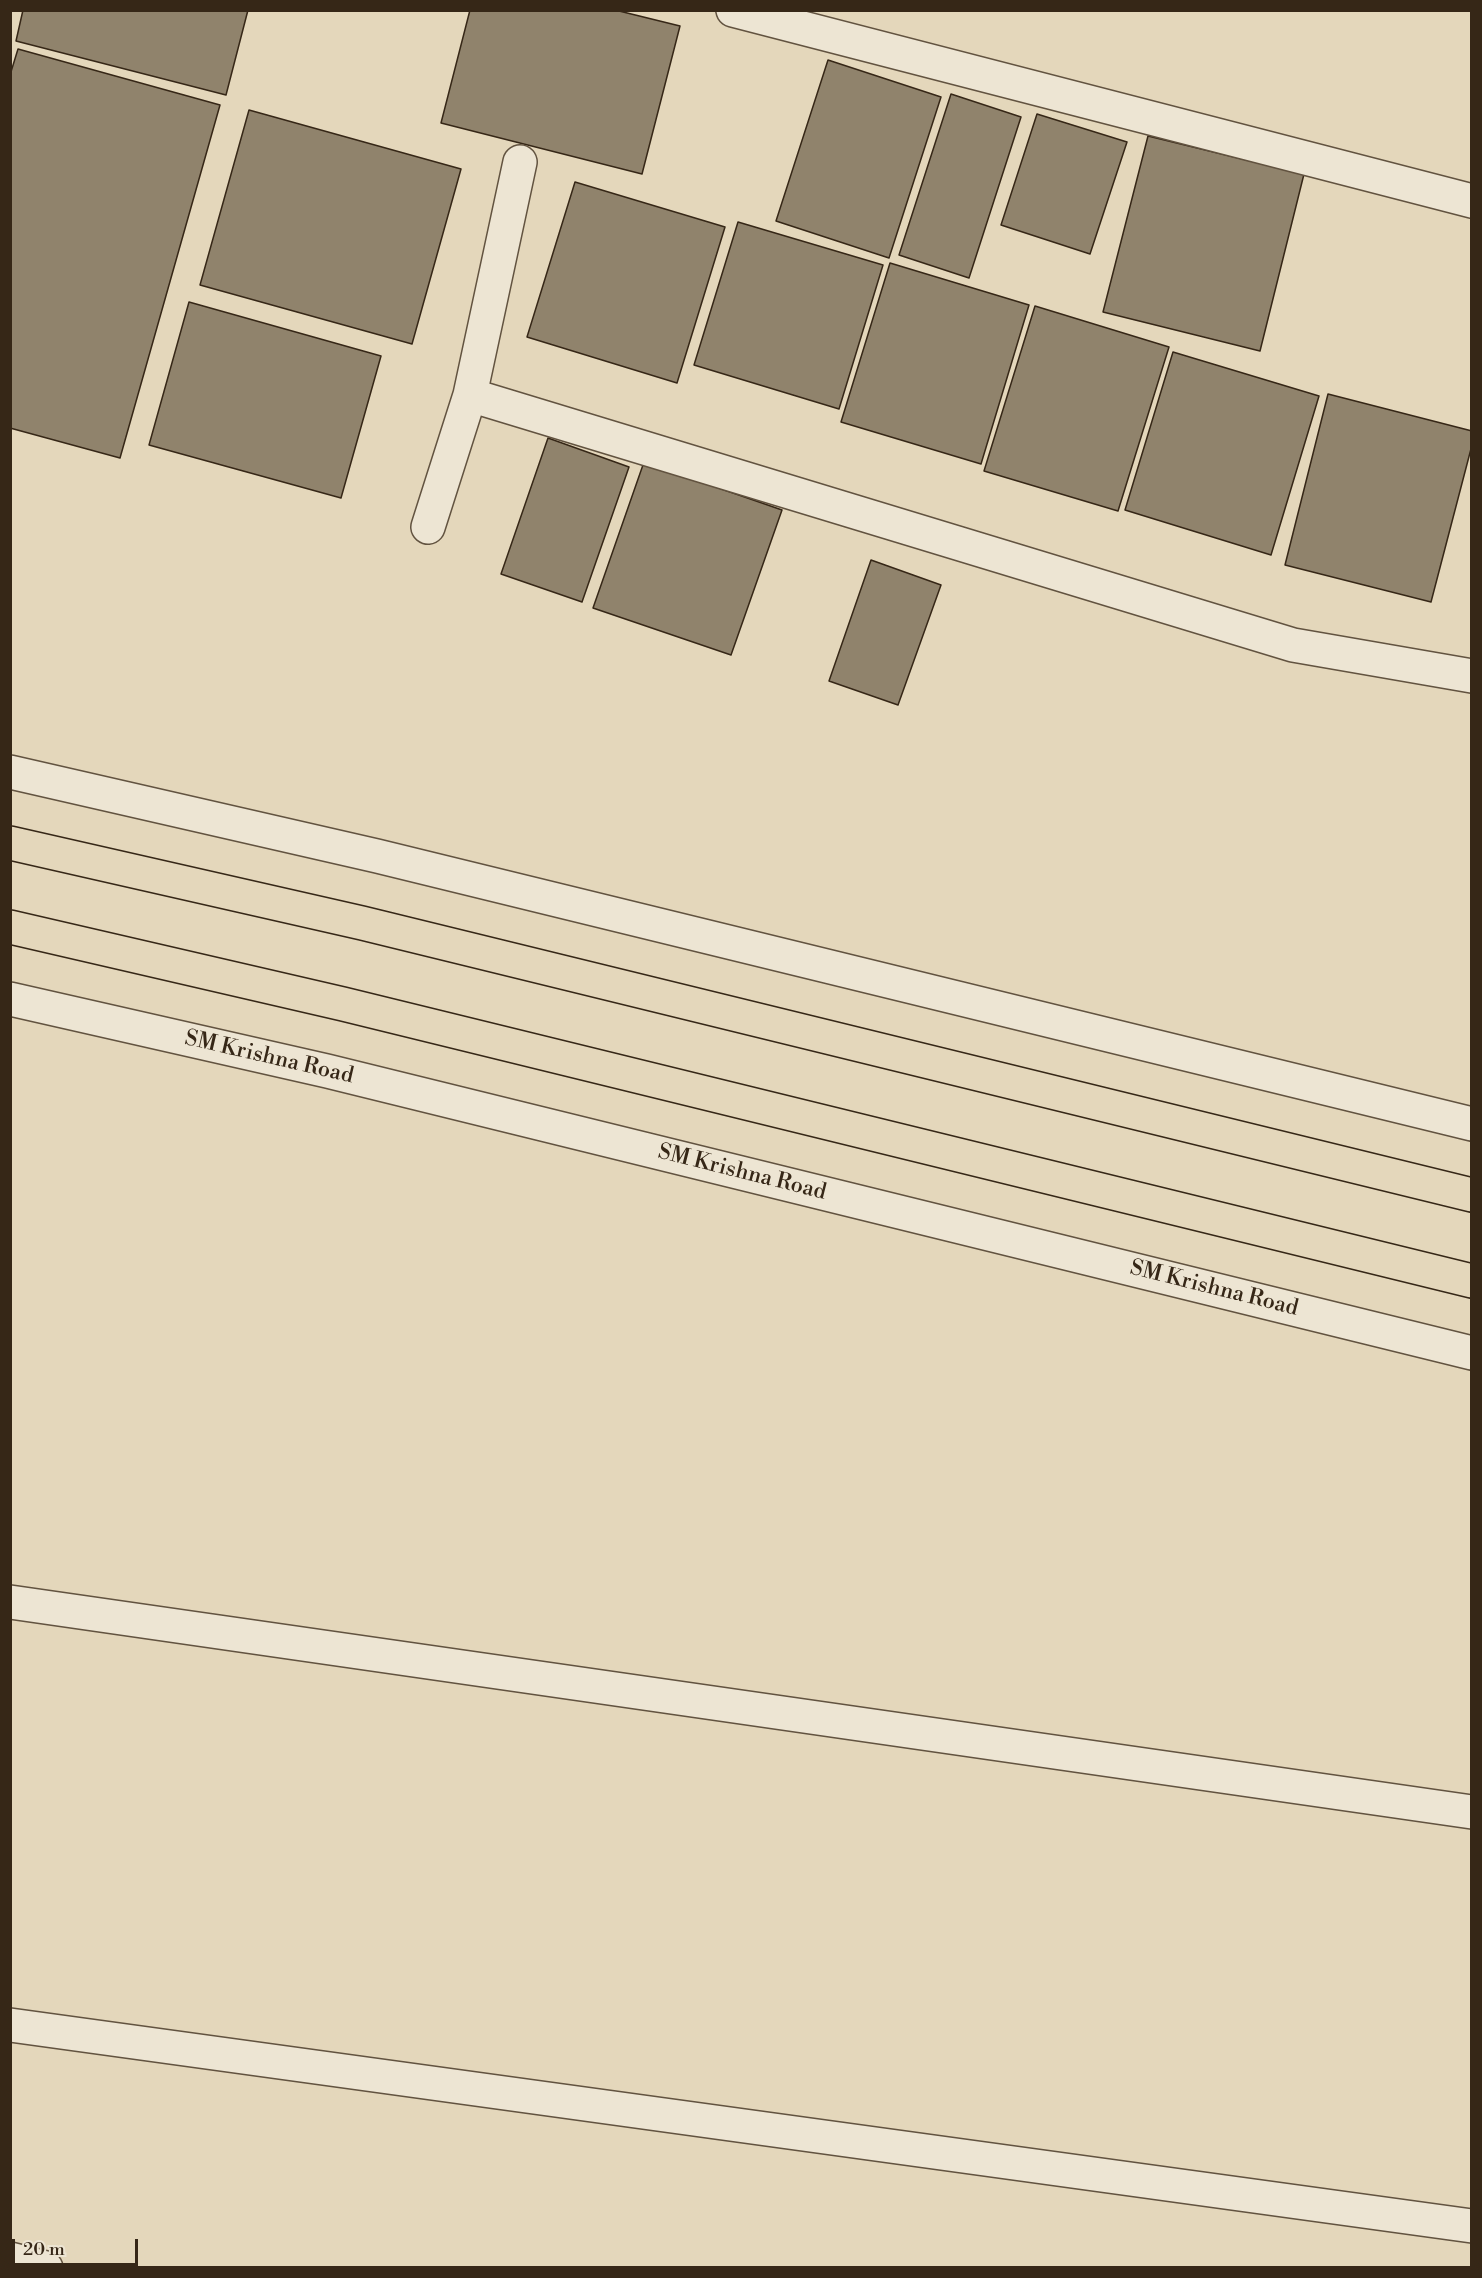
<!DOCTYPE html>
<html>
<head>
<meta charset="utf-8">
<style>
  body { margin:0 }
  #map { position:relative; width:1482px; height:2278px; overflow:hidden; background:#e4d7bb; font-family:"Libre Bodoni",serif }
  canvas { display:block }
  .frame { position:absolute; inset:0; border:12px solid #362717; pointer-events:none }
  .scale { position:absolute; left:12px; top:2239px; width:126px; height:27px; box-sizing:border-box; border:3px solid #362717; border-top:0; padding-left:8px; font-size:18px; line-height:21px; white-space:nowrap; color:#362717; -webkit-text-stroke:4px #ede5d3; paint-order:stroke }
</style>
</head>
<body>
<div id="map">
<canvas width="1482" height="2278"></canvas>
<div class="frame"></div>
<div class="scale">20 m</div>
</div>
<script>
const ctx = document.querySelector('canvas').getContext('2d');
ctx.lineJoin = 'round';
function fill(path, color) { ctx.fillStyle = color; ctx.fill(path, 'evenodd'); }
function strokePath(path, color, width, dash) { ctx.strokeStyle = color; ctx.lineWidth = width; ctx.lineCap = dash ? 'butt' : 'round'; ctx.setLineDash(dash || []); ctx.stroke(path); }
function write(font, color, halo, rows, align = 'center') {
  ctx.font = font + ' "Libre Bodoni",serif'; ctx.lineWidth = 5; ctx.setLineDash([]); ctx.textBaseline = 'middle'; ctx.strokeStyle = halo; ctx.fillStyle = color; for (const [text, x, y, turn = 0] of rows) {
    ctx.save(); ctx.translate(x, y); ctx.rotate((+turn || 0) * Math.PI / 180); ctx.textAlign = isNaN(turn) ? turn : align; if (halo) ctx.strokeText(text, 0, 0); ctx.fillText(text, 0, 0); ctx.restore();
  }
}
const building = new Path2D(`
  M23 10H248L226 95 16 41Z
  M470 10H615L680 26 642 174 441 123Z
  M18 49 220 105 120 458 10 428V75Z
  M828 60 941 97 889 258 776 221Z
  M951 94 1021 117 969 278 899 255Z
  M249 110 461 169 412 344 200 285Z
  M1037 114 1127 142 1090 254 1001 225Z
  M1148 136 1304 174 1260 351 1103 312Z
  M575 182 725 227 677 383 527 337Z
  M738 222 883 265 839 409 694 365Z
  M890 263 1029 305 981 464 841 422Z
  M189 302 381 356 341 498 149 445Z
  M1035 306 1169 347 1118 511 984 471Z
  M1173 352 1319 396 1271 555 1125 510Z
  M1328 394 1472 431V445L1431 602 1285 565Z
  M548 438 629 467 582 602 501 574Z
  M644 462 782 510 731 655 593 608Z
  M871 560 941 585 898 705 829 681Z`);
fill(building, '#90836c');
strokePath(building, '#362717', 1.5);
const minor = new Path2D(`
  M733 10 1472 201
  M470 395 1293 645 1472 676
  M428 527 470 395 520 162
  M10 1602 1472 1812
  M10 2025 1472 2226
  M10 2259 46 2268`);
const tertiary = new Path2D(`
  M10 772 377 856 1472 1124
  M10 999 327 1071 1472 1353`);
const trunk = new Path2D(`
  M10 843 362 923 1472 1195
  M10 927 343 1004 1472 1281`);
strokePath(minor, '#625340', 36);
strokePath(tertiary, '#625340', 36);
strokePath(trunk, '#362717', 36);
strokePath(minor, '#ede5d3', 33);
strokePath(tertiary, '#ede5d3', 33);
strokePath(trunk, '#e4d7bb', 33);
write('22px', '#362717', '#ede5d3', [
  ["SM Krishna Road",269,1058,13],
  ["SM Krishna Road",742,1173,14],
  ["SM Krishna Road",1214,1289,14]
]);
</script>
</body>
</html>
